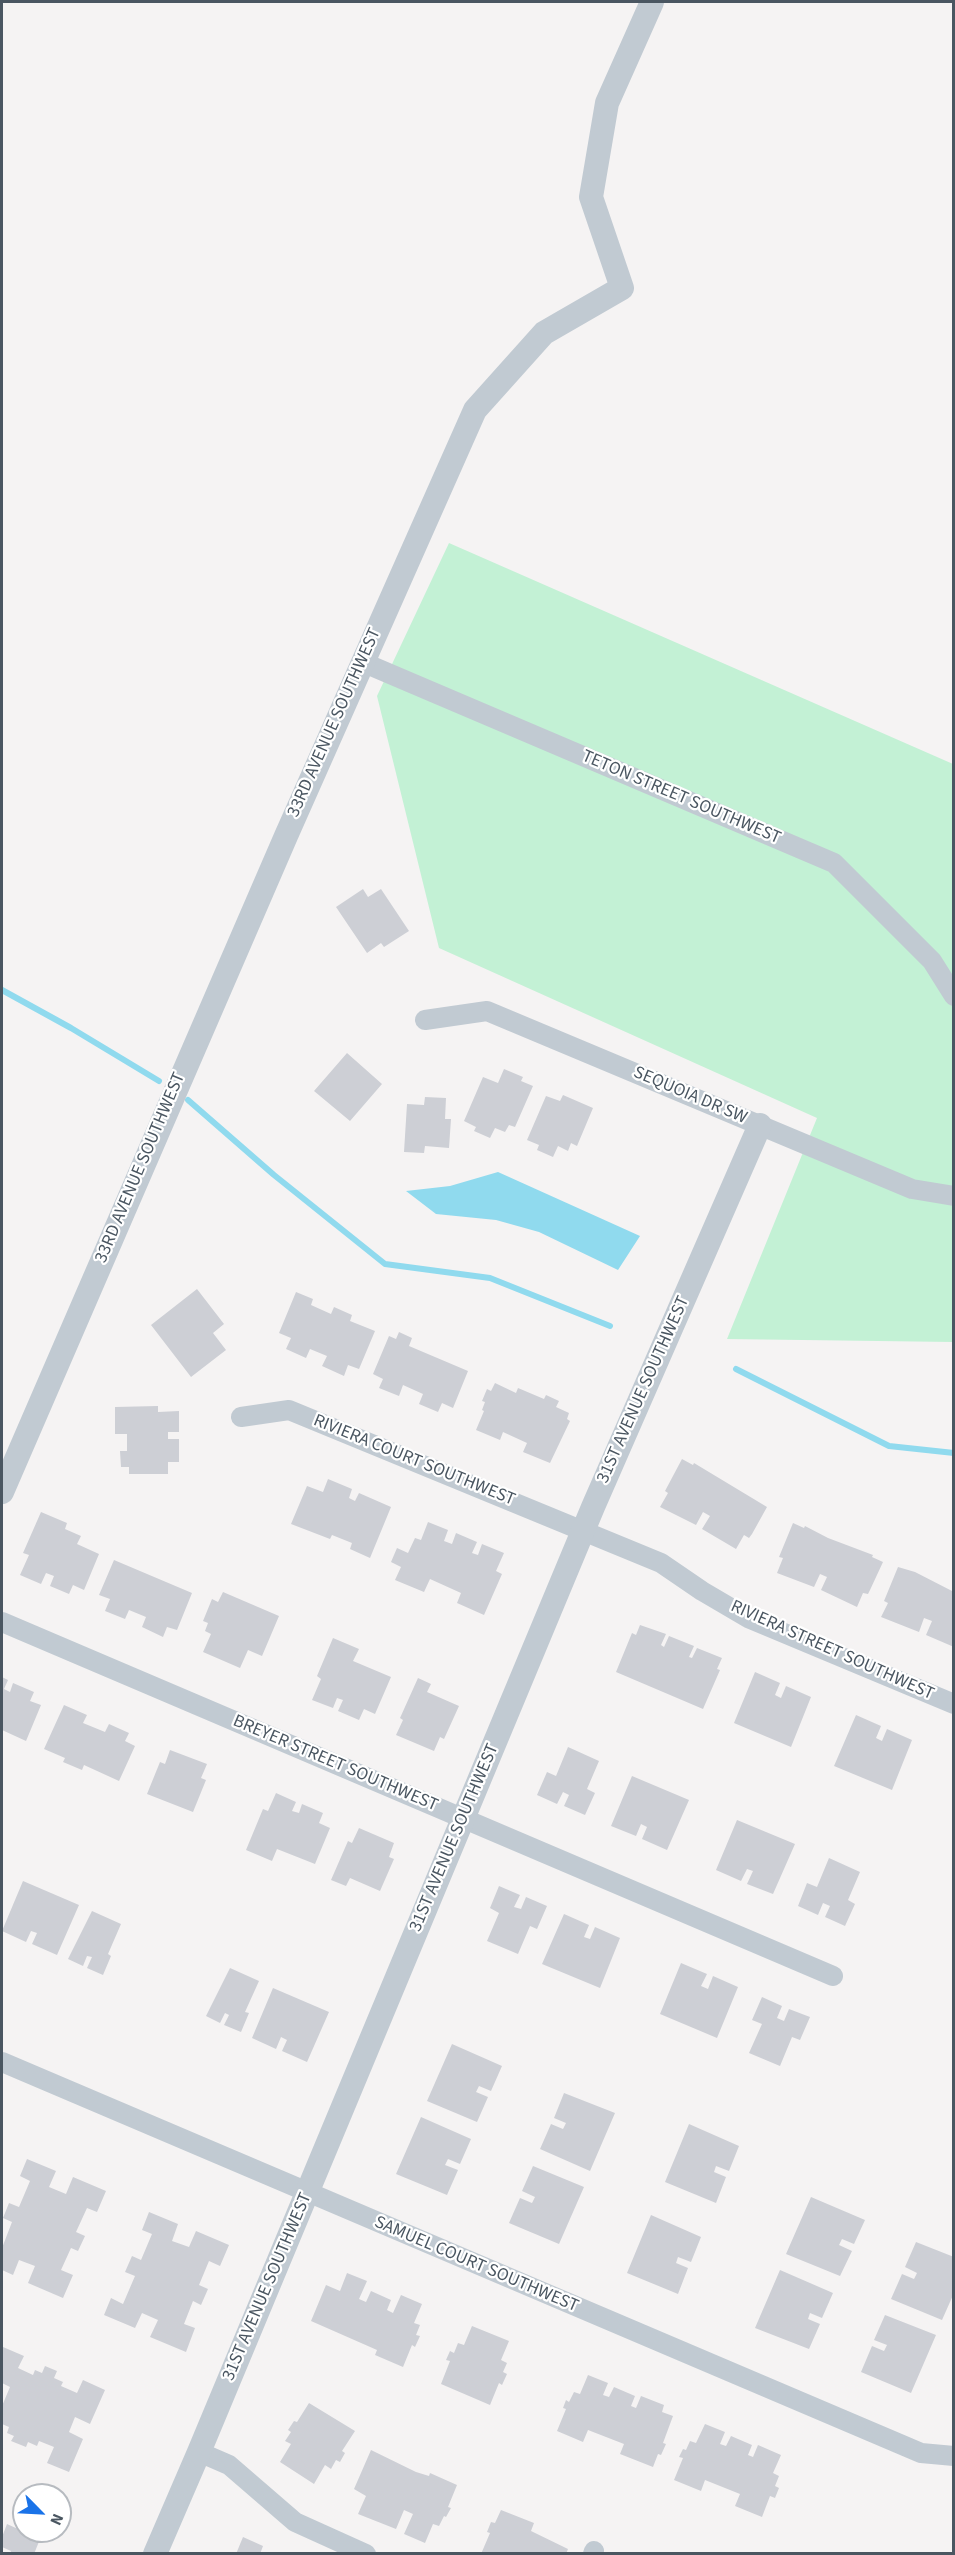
<!DOCTYPE html>
<html>
<head>
<meta charset="utf-8">
<style>
  body { margin:0 }
  #map { position:relative; width:955px; height:2555px; overflow:hidden; background:#f5f3f3; font-family:"Source Sans 3",sans-serif }
  canvas { display:block }
  .frame { position:absolute; inset:0; border:3px solid #4a5661; pointer-events:none }
  .north { position:absolute; left:12px; top:2483px; width:60px; height:60px; box-sizing:border-box; background:#fff; border:2px solid #b7bbc0; border-radius:50%; rotate:114deg; font-size:16px; font-weight:700; line-height:24px; text-align:center; color:#4a5661 }
  .north::after { content:''; display:block; margin:auto; width:21px; height:27px; background:#1a73e8; clip-path:polygon(50% 0,100% 100%,50% 72%,0 100%) }
</style>
</head>
<body>
<div id="map">
<canvas width="955" height="2555"></canvas>
<div class="frame"></div>
<div class="north">N</div>
</div>
<script>
const ctx = document.querySelector('canvas').getContext('2d');
ctx.lineJoin = 'round';
function fill(path, color) { ctx.fillStyle = color; ctx.fill(path, 'evenodd'); }
function strokePath(path, color, width, dash) { ctx.strokeStyle = color; ctx.lineWidth = width; ctx.lineCap = dash ? 'butt' : 'round'; ctx.setLineDash(dash || []); ctx.stroke(path); }
function write(font, color, halo, rows, align = 'center') {
  ctx.font = font + ' "Source Sans 3",sans-serif'; ctx.lineWidth = 4.5; ctx.setLineDash([]); ctx.textBaseline = 'middle'; ctx.strokeStyle = halo; ctx.fillStyle = color; for (const [text, x, y, turn = 0] of rows) {
    ctx.save(); ctx.translate(x, y); ctx.rotate((+turn || 0) * Math.PI / 180); ctx.textAlign = isNaN(turn) ? turn : align; if (halo) ctx.strokeText(text, 0, 0); ctx.fillText(text, 0, 0); ctx.restore();
  }
}
fill(new Path2D(`
  M449 543 953 764V1342L727 1339 817 1118 439 948 377 696Z`), '#c3f1d5');
fill(new Path2D(`
  M498 1172 640 1236 618 1270 539 1232 496 1220 436 1214 406 1191 450 1186Z`), '#90daee');
strokePath(new Path2D(`
  M2 990 71 1028 159 1081
  M188 1100 274 1175 385 1264 490 1278 610 1326
  M736 1369 889 1446 954 1453`), '#90daee', 6);
fill(new Path2D(`
  M363 889 368 897 381 889 409 931 384 947 381 943 367 953 336 907Z
  M347 1053 382 1084 350 1121 314 1091Z
  M504 1069 523 1077 521 1081 533 1086 515 1127 509 1125 505 1132 495 1128 490 1138 474 1131 476 1127 464 1121 483 1077 498 1083Z
  M563 1095 593 1108 577 1146 571 1143 568 1151 558 1146 553 1157 537 1150 539 1145 527 1140 546 1096 560 1101Z
  M425 1097 446 1098 445 1119H451L449 1148 425 1146 424 1153 404 1152 407 1104 424 1105Z
  M197 1289 224 1324 213 1333 226 1350 191 1377 151 1325Z
  M296 1292 313 1299 311 1305 331 1314 334 1307 352 1315 350 1321 375 1331 359 1369 348 1365 344 1376 322 1366 327 1356 310 1349 306 1358 286 1349 291 1338 279 1333Z
  M399 1332 412 1338 409 1346 468 1371 453 1408 442 1403 438 1412 419 1404 423 1394 403 1385 399 1396 379 1388 383 1379 373 1374 389 1336 396 1339Z
  M495 1383 516 1393 518 1388 544 1399 546 1395 559 1401 556 1407 569 1413 567 1419 570 1421 550 1463 523 1452 527 1443 503 1432 500 1440 476 1430 484 1411 482 1410 485 1402 482 1401 487 1389 491 1391Z
  M158 1406V1412L179 1411V1432H168V1439H179V1462H168V1474H129V1467H121L120 1451H127V1434H115V1407Z
  M682 1459 693 1465 694 1463 767 1507 752 1534 749 1538 744 1535 736 1549 702 1529 710 1516 703 1512 696 1525 660 1507 668 1493 665 1491Z
  M328 1479 352 1489 349 1498 355 1501 359 1493 391 1507 370 1558 350 1549 352 1543 332 1535 330 1539 291 1524 307 1486 323 1492Z
  M41 1512 67 1523 65 1529 81 1536 77 1544 99 1554 84 1590 73 1585 69 1594 50 1586 54 1576 46 1573 41 1584 20 1575 29 1555 23 1553Z
  M428 1522 448 1530 444 1541 452 1544 456 1533 477 1542 472 1553 478 1555 482 1544 504 1553 496 1571 502 1574 484 1615 457 1603 461 1593 430 1579 424 1592 395 1580 401 1567 391 1562 397 1548 408 1553 415 1538 421 1540Z
  M793 1523 804 1528 805 1526 828 1538 873 1555 872 1557 883 1562 870 1590 868 1594 863 1593 857 1607 821 1590 827 1577 820 1574 814 1587 777 1573 783 1558 779 1557Z
  M114 1560 192 1593 177 1630 167 1627 163 1637 142 1627 146 1617 129 1610 125 1619 105 1611 110 1599 99 1595Z
  M898 1567 915 1572 954 1592V1647L926 1635 932 1621 924 1618 919 1632 881 1617 888 1603 884 1601Z
  M223 1592 279 1616 262 1656 248 1650 240 1668 203 1652 211 1634 205 1631 208 1623 203 1621 212 1599 218 1602Z
  M640 1625 666 1634 661 1645 664 1647 669 1636 694 1646 689 1657 692 1658 697 1648 722 1658 717 1669 720 1670 703 1709 616 1672 632 1633 636 1635Z
  M333 1638 359 1649 353 1661 391 1677 375 1714 364 1709 359 1720 338 1711 343 1700 337 1698 333 1708 312 1700 321 1679 317 1676Z
  M755 1672 780 1683 775 1695 781 1698 786 1686 811 1697 791 1747 734 1723Z
  M2 1677 8 1680 4 1689 10 1692 13 1683 34 1692 30 1701 41 1705 26 1741 2 1730Z
  M418 1678 431 1684 427 1692 459 1706 444 1739 440 1737 434 1751 396 1735 403 1720 400 1718Z
  M64 1705 87 1715 83 1723 105 1732 109 1724 129 1733 125 1741 135 1746 119 1781 84 1765 82 1770 63 1762 65 1758 44 1749Z
  M856 1715 881 1726 876 1738 882 1741 887 1729 912 1740 892 1790 834 1766Z
  M568 1747 599 1761 587 1789 595 1793 585 1815 564 1806 569 1795 563 1792 557 1804 537 1795 547 1772 556 1776Z
  M170 1750 207 1764 201 1778 206 1780 193 1812 147 1794 160 1762 165 1764Z
  M632 1776 689 1800 667 1850 642 1839 647 1827 641 1824 636 1836 611 1826Z
  M276 1793 296 1802 292 1811 299 1813 302 1804 323 1813 319 1823 330 1828 315 1864 277 1849 272 1861 246 1850 263 1809 268 1811Z
  M737 1820 795 1844 773 1894 747 1884 753 1871 747 1869 741 1881 716 1870Z
  M359 1828 394 1843 389 1857 394 1859 380 1891 350 1878 346 1886 331 1880 348 1841 352 1843Z
  M829 1858 860 1872 848 1900 855 1904 845 1926 825 1917 830 1906 823 1903 818 1915 798 1906 807 1883 817 1887Z
  M23 1881 79 1905 57 1955 32 1944 37 1933 31 1931 26 1942 2 1931Z
  M499 1886 520 1895 514 1907 521 1909 526 1897 547 1906 537 1929 530 1926 518 1954 487 1941 499 1913 490 1908Z
  M92 1911 121 1924 108 1954 111 1956 103 1975 87 1968 92 1957 87 1956 83 1966 68 1959Z
  M564 1914 589 1925 584 1937 590 1939 595 1927 620 1938 600 1988 542 1964Z
  M681 1963 707 1974 701 1986 708 1989 713 1976 738 1987 717 2038 660 2014Z
  M230 1968 259 1981 245 2012 249 2013 241 2032 224 2025 229 2015 225 2013 220 2023 206 2016Z
  M273 1988 329 2012 307 2062 282 2051 287 2040 281 2037 276 2049 252 2038Z
  M762 1997 782 2006 777 2018 784 2021 789 2009 810 2017 800 2040 792 2037 780 2066 749 2053 762 2024 752 2020Z
  M452 2044 502 2066 491 2091 479 2086 476 2092 488 2097 477 2122 427 2101Z
  M564 2093 615 2113 590 2171 540 2149 551 2124 563 2129 566 2123 554 2118Z
  M421 2117 471 2139 460 2164 448 2159 445 2165 458 2170 447 2195 396 2174Z
  M689 2124 739 2146 729 2171 716 2166 714 2172 726 2177 716 2203 665 2182Z
  M27 2159 56 2171 49 2187 66 2194 73 2177 106 2191 97 2212 87 2208 76 2232 85 2236 78 2251 71 2248 61 2270 73 2275 63 2298 28 2283 35 2266 19 2260 13 2275 2 2270V2248L12 2222 3 2218 9 2203 19 2207 30 2181 20 2176Z
  M533 2166 584 2187 559 2244 509 2223 520 2198 532 2203 535 2197 522 2191Z
  M811 2197 865 2220 854 2244 842 2239 839 2245 852 2251 840 2276 786 2254Z
  M149 2212 178 2224 172 2241 189 2247 196 2231 229 2245 220 2266 209 2261 199 2285 208 2289 201 2305 193 2301 184 2324 195 2328 186 2352 150 2337 158 2320 142 2313 135 2328 104 2315 111 2298 123 2304 135 2276 125 2272 132 2256 141 2260 152 2234 142 2230Z
  M651 2215 701 2237 691 2262 678 2257 676 2263 688 2268 678 2294 627 2273Z
  M916 2242 954 2257V2293L942 2320 891 2299 902 2274 914 2279 917 2273 905 2267Z
  M780 2270 833 2293 822 2318 810 2313 808 2319 820 2324 809 2349 755 2328Z
  M347 2273 367 2281 359 2299 366 2302 371 2291 391 2300 387 2310 393 2313 401 2295 422 2304 414 2323 420 2325 416 2335 420 2336 415 2347 412 2345 403 2367 375 2355 377 2350 311 2321 326 2285 340 2291Z
  M885 2315 936 2335 911 2393 861 2372 872 2346 884 2351 887 2345 874 2340Z
  M472 2326 509 2341 501 2360 507 2363 503 2372 507 2374 502 2385 499 2383 490 2405 441 2384 450 2361 446 2360 450 2351 454 2353 458 2343 464 2345Z
  M3 2347 24 2356 18 2368 33 2375 35 2370 42 2373 45 2366 57 2371 54 2378 63 2382 61 2386 77 2393 83 2380 105 2390 90 2424 75 2417 69 2432 83 2439 69 2472 47 2463 54 2447 39 2441 37 2446 28 2442 26 2447 11 2441 14 2436 7 2433 9 2427 2 2424V2406L10 2387 2 2383Z
  M588 2375 608 2383 603 2395 609 2397 614 2387 635 2396 631 2406 636 2408 641 2396 664 2405 662 2412 673 2416 663 2443 666 2444 661 2455 658 2454 653 2467 620 2454 624 2444 588 2430 583 2442 557 2431 566 2409 563 2408 566 2400 569 2402 574 2392 580 2394Z
  M309 2403 355 2431 342 2451 345 2453 340 2462 336 2460 331 2469 325 2465 314 2484 280 2462 291 2444 285 2441 291 2432 288 2430 294 2421 297 2422Z
  M705 2424 725 2432 720 2444 726 2446 731 2436 752 2445 748 2455 753 2457 758 2445 781 2455 773 2473 779 2476 775 2486 779 2488 775 2498 770 2496 762 2517 735 2506 740 2494 705 2480 701 2491 674 2480 683 2458 679 2457 683 2449 686 2450 690 2441 696 2443Z
  M371 2450 416 2472 429 2476 430 2473 457 2485 448 2507 451 2508 446 2517 444 2516 439 2526 433 2524 425 2543 404 2534 413 2514 404 2510 396 2529 358 2514 366 2496 354 2489Z
  M501 2510 534 2523 531 2531 568 2549 566 2554H481L490 2533 487 2532 491 2522 495 2523Z
  M7 2524 40 2539 34 2554H10L11 2551 2 2547V2537Z
  M243 2537 263 2546 260 2554H236Z`), '#cdcfd5');
strokePath(new Path2D(`
  M362 662 834 863 932 961 954 996
  M425 1020 487 1011 912 1189 954 1196
  M241 1417 289 1410 661 1563 702 1591 748 1618 954 1704
  M2 1622 833 1976
  M2 2062 921 2453 954 2456
  M199 2452 229 2465 295 2522 366 2554
  M593 2554 594 2551`), '#c1cad2', 20);
strokePath(new Path2D(`
  M2 1492 286 836 475 410 544 333 622 288 591 197 607 103 652 2
  M155 2554 199 2452 593 1507 760 1125`), '#c1cad2', 24);
write('18px', '#4a5661', '#fff', [
  ["33RD AVENUE SOUTHWEST",335,723,-66],
  ["TETON STREET SOUTHWEST",681,798,23],
  ["SEQUOIA DR SW",690,1096,23],
  ["33RD AVENUE SOUTHWEST",141,1168,-67],
  ["31ST AVENUE SOUTHWEST",644,1390,-66],
  ["RIVIERA COURT SOUTHWEST",414,1461,22],
  ["RIVIERA STREET SOUTHWEST",832,1651,24],
  ["BREYER STREET SOUTHWEST",335,1764,23],
  ["31ST AVENUE SOUTHWEST",455,1838,-67],
  ["SAMUEL COURT SOUTHWEST",476,2265,23],
  ["31ST AVENUE SOUTHWEST",268,2287,-67]
]);
</script>
</body>
</html>
